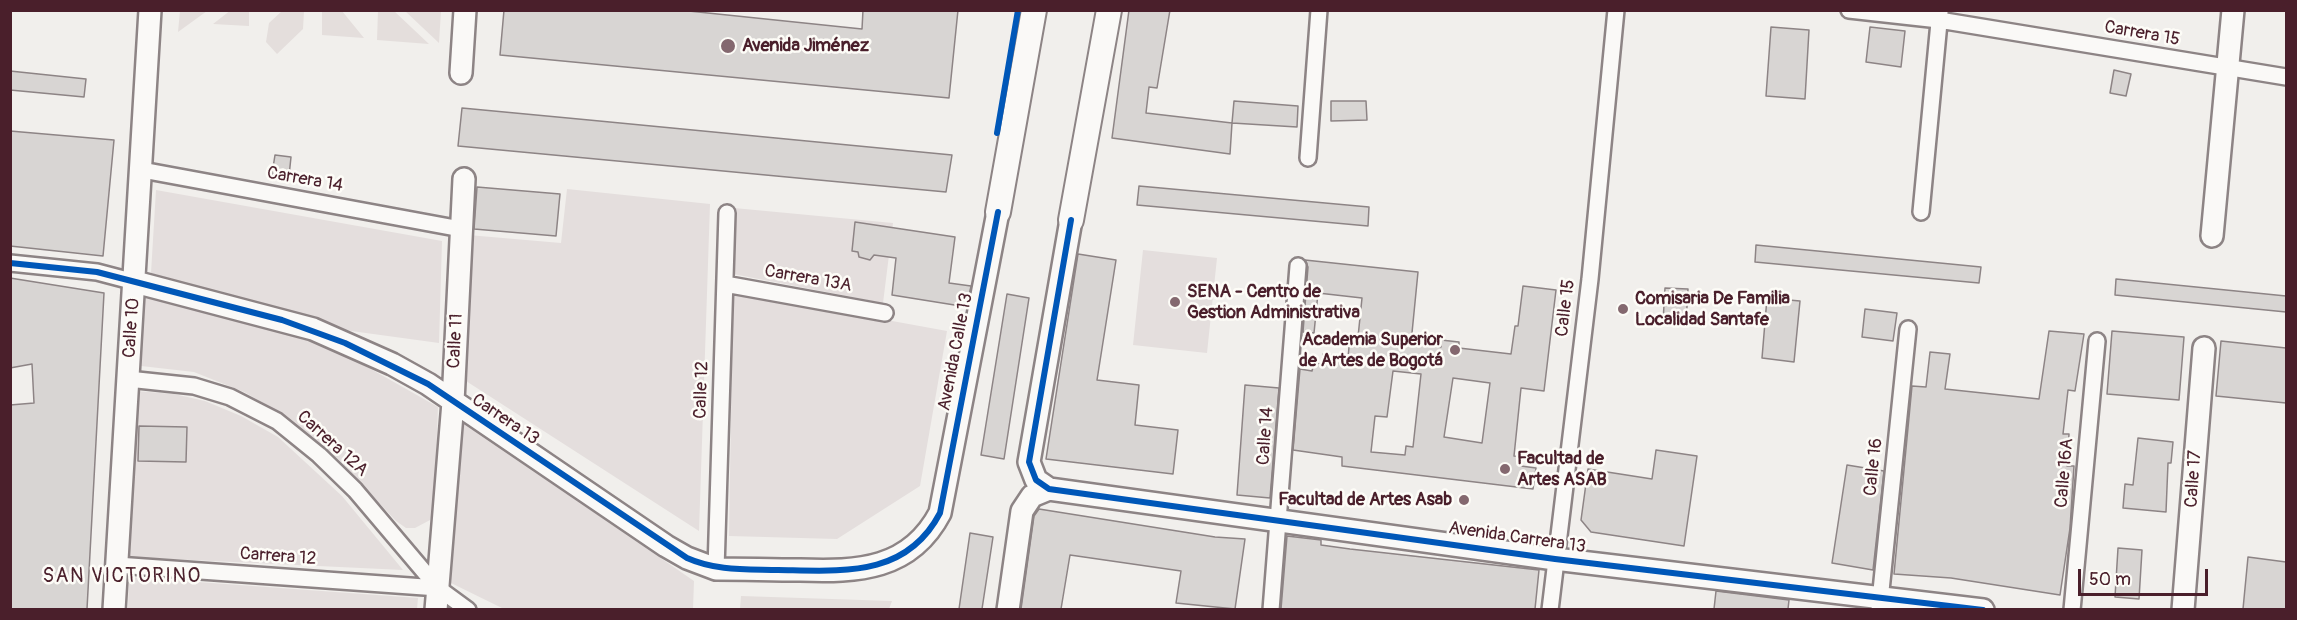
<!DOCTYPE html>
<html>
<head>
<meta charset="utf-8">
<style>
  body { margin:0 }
  #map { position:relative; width:2297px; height:620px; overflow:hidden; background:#f1efec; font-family:Pangolin,sans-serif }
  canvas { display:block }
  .frame { position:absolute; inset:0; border:12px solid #4a1f2b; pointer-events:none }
  .scale { position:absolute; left:2078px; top:569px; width:130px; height:27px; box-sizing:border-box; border:3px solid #4a1f2b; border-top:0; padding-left:8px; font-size:18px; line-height:21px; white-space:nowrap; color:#4a1f2b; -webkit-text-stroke:4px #fdfcf7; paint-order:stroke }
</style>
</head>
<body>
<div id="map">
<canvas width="2297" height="620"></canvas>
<div class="frame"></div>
<div class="scale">50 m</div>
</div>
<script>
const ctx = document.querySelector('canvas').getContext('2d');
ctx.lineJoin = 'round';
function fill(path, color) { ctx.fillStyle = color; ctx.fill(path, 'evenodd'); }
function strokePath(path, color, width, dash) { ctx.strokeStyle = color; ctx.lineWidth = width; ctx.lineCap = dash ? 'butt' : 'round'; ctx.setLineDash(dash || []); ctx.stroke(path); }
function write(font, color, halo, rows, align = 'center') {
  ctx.font = font + ' Pangolin,sans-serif'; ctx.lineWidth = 5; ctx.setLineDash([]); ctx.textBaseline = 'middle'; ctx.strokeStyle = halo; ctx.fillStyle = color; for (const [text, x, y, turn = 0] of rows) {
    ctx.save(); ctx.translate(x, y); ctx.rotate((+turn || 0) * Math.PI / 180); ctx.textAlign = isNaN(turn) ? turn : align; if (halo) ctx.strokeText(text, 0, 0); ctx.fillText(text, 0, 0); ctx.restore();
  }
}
fill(new Path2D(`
  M567 189 710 204 699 531 466 381 468 235 561 243Z
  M156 190 442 241 439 343 344 330 151 273Z
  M734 208 893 223 883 303 733 274Z
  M1143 250 1217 258 1207 353 1133 345Z
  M733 292 947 331 920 486 837 539 729 536Z
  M145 294 245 320 313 341 369 368 438 407 434 512 430 520 415 528H406L396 521 339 460 288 417 244 392 194 372 141 366Z
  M136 391 174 394 205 401 241 416 278 437 342 496 403 570 128 557Z
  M463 422 694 581 693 609H504L451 583Z
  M129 577 418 598 417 609H128Z`), '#e4dedd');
fill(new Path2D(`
  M231 10 249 11V26L213 24Z
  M180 11V10L207 11 178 32Z
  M282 11H304L303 29 277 54 266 42 269 23Z
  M322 11H342L364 38 322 35Z
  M378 11H394L429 44 377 40Z
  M405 11H441L439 43Z
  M741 596 892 601 889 609H740Z`), '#e4dedc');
const building = new Path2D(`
  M504 10H679L862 29 863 10H958L949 98 500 55Z
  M1129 10H1170L1157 88 1149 87 1146 113 1232 123 1230 154 1112 138Z
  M1771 27 1809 30 1805 99 1766 96Z
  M1870 27 1905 31 1901 67 1866 62Z
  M2114 70 2131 74 2126 96 2110 93Z
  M10 71 86 79 84 97 10 90Z
  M1234 101 1298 106 1297 127 1232 123Z
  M1331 101H1366L1367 120 1331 121Z
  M462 108 589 120 952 155 946 192 458 146Z
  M10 131 114 140 103 256 10 246Z
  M275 155 291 157 289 176 272 174Z
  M1139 186 1369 207 1368 226 1137 205Z
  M477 187 560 194 556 236 474 229Z
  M855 222 955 237 949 283 971 286 967 307 892 295 896 258 874 255 870 260 859 257 858 252 852 251Z
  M1756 245 1981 267 1979 283 1755 262Z
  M1078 254 1116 260 1097 380 1139 385 1135 425 1178 430 1173 474 1046 459Z
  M1305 260 1418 272 1411 343 1441 347V340L1459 342V348L1511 354 1515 326H1518L1523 286 1556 290 1544 391 1521 388 1514 456 1522 457 1521 466 1536 468 1533 489 1342 466V457L1293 450 1300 369 1312 371 1314 363 1322 364 1323 354 1348 358 1350 336 1358 337 1362 298 1318 293 1314 333 1303 332 1308 267ZM1393 371 1421 374 1413 447 1406 446 1405 455 1371 452 1375 416 1387 417ZM1453 378 1490 383 1482 443 1444 437Z
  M10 278 104 293 87 609H10V405L34 403 32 364 10 368Z
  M2116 279 2286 296V312L2115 295Z
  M1665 288 1688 289 1686 324 1663 322Z
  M1007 294 1029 298 1004 459 981 455Z
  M1767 298 1800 301 1794 362 1762 358Z
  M1865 309 1897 313 1893 341 1862 337Z
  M2049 331 2084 334 2075 391 2068 390 2063 434H2069L2067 466H2074L2070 528 2060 595 1951 578 1894 574 1912 386 1926 387 1930 352 1950 354 1945 389 2039 399Z
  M2112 331 2184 337 2179 400 2107 394Z
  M2221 341 2286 348V403L2216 396Z
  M1245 385 1279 388 1270 498 1237 495Z
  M139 426 187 427 186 462 138 461Z
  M2138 438 2173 442 2171 463H2168L2166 512 2123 508 2125 484 2133 485Z
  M1656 450 1697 456 1684 546 1591 532 1581 520 1588 469 1652 479Z
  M1847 465 1884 471 1873 570 1832 563Z
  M1039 509 1215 537 1245 539 1235 609 1176 603 1181 571 1070 555 1061 609H1021L1034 516Z
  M970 533 993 537 982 609H959Z
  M1287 536 1321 540V545L1350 549 1539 570 1535 609H1281Z
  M2118 548 2142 550 2139 599 2115 597Z
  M2248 557 2286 562V609H2243Z
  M1716 591 1789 600 1788 609H1714Z`);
fill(building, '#d8d5d3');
strokePath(building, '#8d8485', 1.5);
const street = new Path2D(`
  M1849 10 1939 20 2286 77
  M1308 158 1319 10
  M142 170 461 229
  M1921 212 1940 12
  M10 263 97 272 135 282
  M725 284 885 313
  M128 379 194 386 230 397 277 421 319 455 355 490 438 588 468 610
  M117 565 438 588
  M716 569 727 213
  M1271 610 1298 266
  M1550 610 1590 279 1616 10
  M1879 610 1908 329
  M2072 610 2097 341`);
const secondary = new Path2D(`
  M461 73 465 10
  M1071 220 1029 462 1036 480 1049 489 1555 559 1983 610
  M2212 236 2233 10
  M135 282 313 329 392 364 428 384 666 546 687 558 716 569C744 569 772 570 800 570 858 572 910 570 940 513L998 212
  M114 610 150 10
  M436 610 453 402 464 179
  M1008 610 1022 511 1032 496 1049 489
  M2183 610 2204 348`);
const primary = new Path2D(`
  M998 212 1034 10
  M1071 220 1109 10`);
strokePath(street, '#8d8485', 20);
strokePath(secondary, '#8d8485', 26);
strokePath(primary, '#8d8485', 28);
strokePath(street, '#faf9f7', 15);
strokePath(secondary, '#faf9f7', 21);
strokePath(primary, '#faf9f7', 24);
strokePath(new Path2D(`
  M997 133 1018 10
  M1071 220 1029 462 1036 480 1049 489 1555 559 1983 610
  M10 263 97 272 282 320 345 343 428 384 687 558C716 571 746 569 778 570 842 571 906 578 940 513L998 212`), '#0057b8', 6);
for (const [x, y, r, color] of [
  [728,46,8,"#84686f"],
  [1175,302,6,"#84686f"],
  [1623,309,6,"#84686f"],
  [1455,350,6,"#84686f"],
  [1505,469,6,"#84686f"],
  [1464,500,6,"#84686f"]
]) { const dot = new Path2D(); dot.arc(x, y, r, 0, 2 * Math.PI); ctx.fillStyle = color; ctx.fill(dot); strokePath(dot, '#fdfcf7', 2); }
write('18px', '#4a1f2b', '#fdfcf7', [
  ["Carrera 15",2142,34,10],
  ["Carrera 14",305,180,10],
  ["Carrera 13A",808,279,10],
  ["Calle 15",1566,308,-83],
  ["Calle 10",132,328,-86],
  ["Calle 11",456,341,-87],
  ["Avenida Calle 13",956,352,-79],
  ["Calle 12",702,390,-88],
  ["Carrera 13",505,420,34],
  ["Calle 14",1266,436,-86],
  ["Carrera 12A",332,444,42],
  ["Calle 16",1874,467,-84],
  ["Calle 16A",2065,473,-85],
  ["Calle 17",2194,479,-86],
  ["Avenida Carrera 13",1517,538,8],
  ["Carrera 12",278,557,4]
]);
write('bold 18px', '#4a1f2b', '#fdfcf7', [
  ["Avenida Jiménez",742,46],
  ["SENA - Centro de",1187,292],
  ["Gestion Administrativa",1187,313],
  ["Comisaria De Familia",1635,299],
  ["Localidad Santafe",1635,320],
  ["Academia Superior",1443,340,"right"],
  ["de Artes de Bogotá",1443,361,"right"],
  ["Facultad de",1517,459],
  ["Artes ASAB",1517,480],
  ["Facultad de Artes Asab",1452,500,"right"]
], 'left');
ctx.letterSpacing = '1.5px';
write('20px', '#4a1f2b', '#fdfcf7', [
  ["SAN VICTORINO",122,577]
]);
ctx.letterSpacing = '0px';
</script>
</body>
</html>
